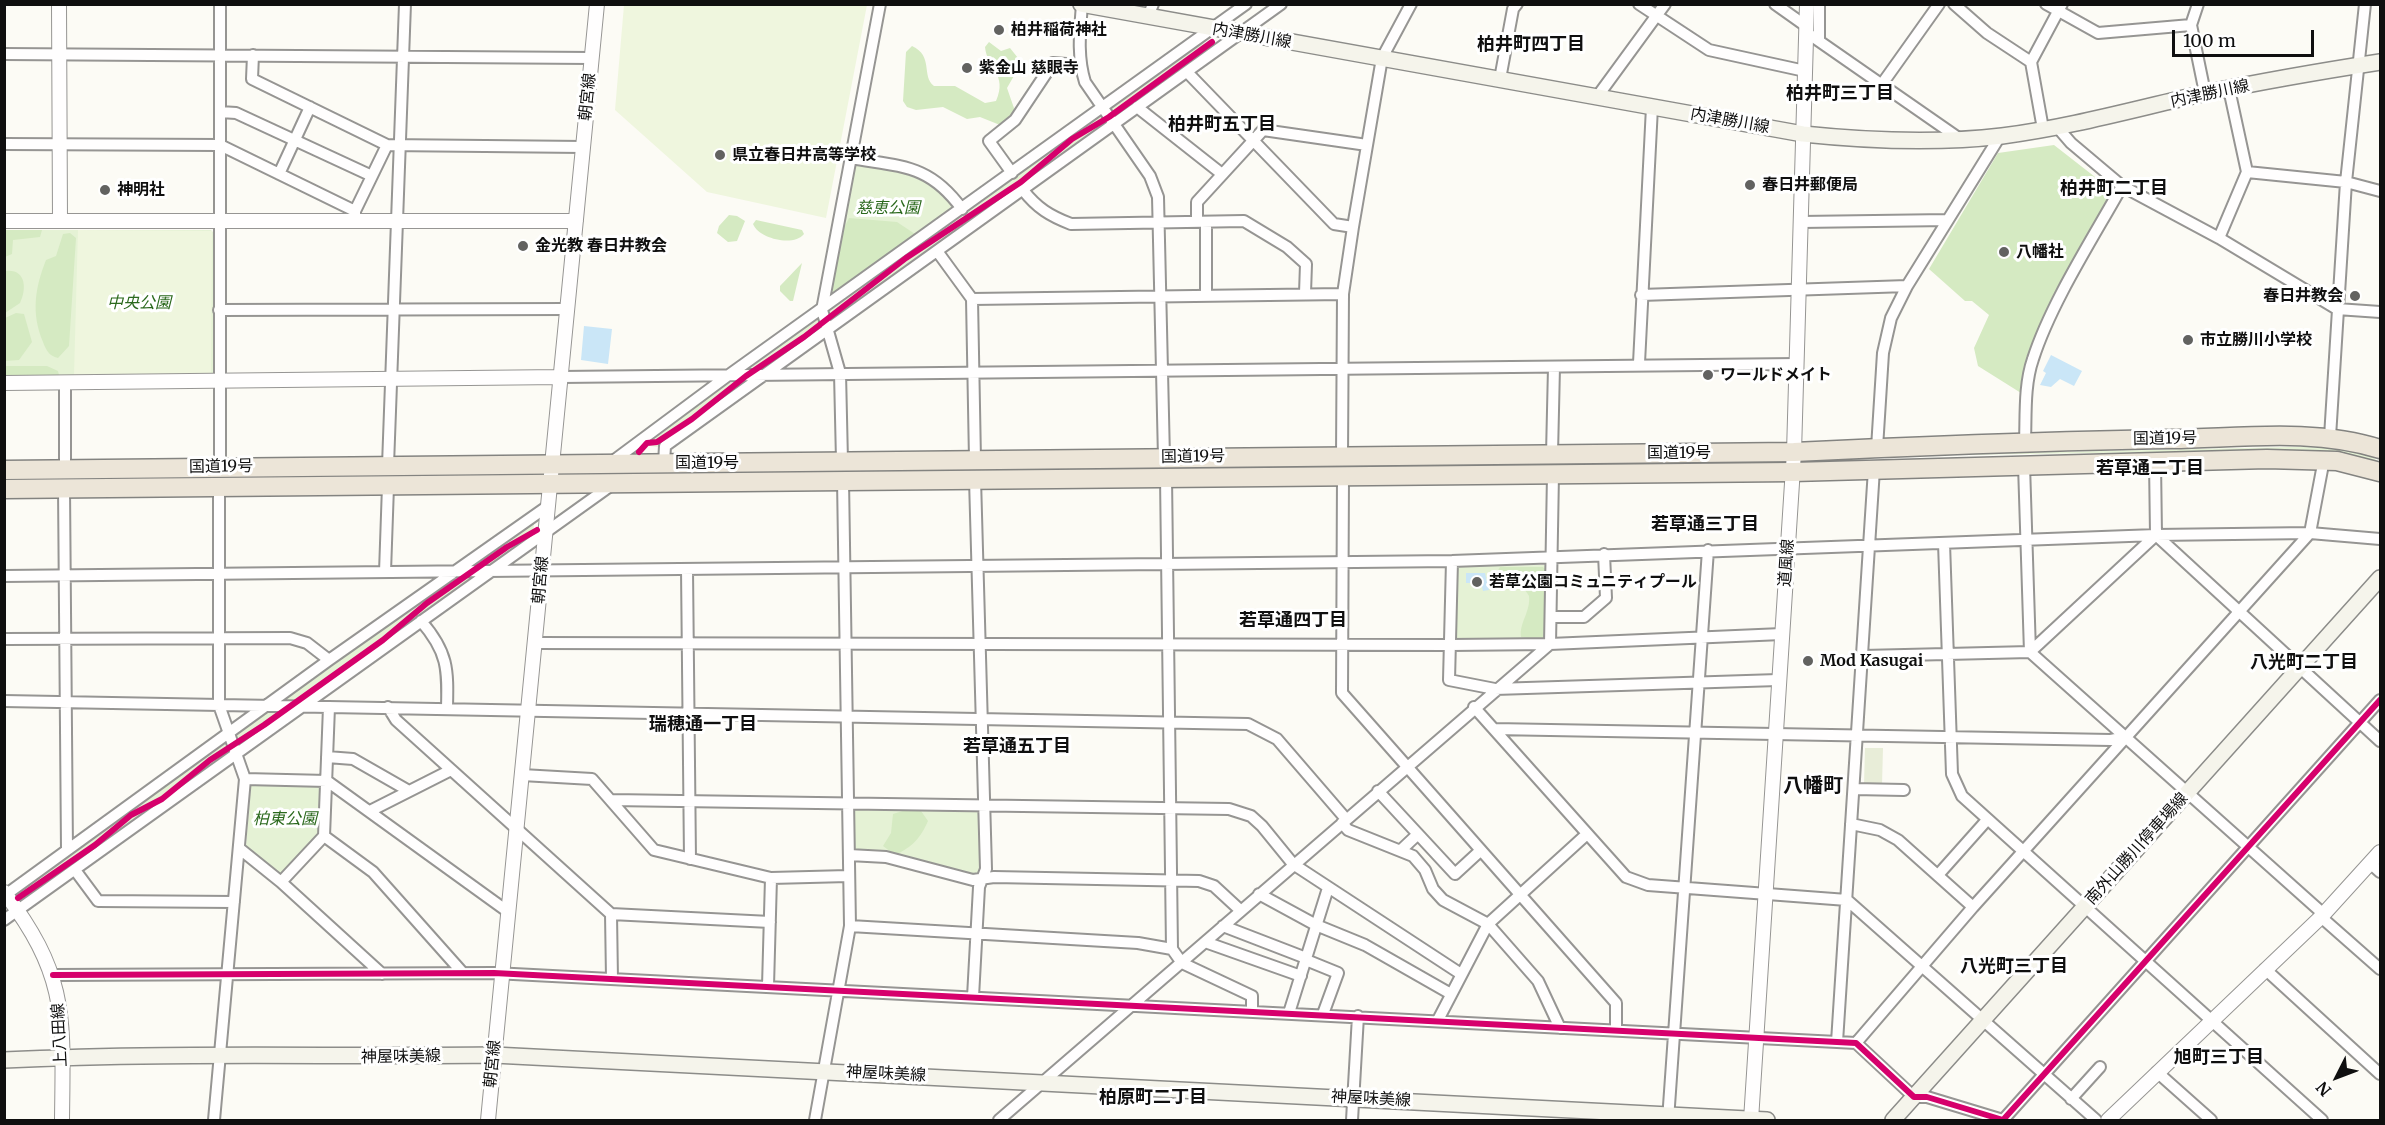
<!DOCTYPE html>
<html>
<head>
<meta charset="utf-8">
<style>
  body { margin:0 }
  #map { position:relative; width:2385px; height:1125px; overflow:hidden; background:#fcfbf5; font-family:Merriweather,serif }
  canvas { display:block }
  .frame { position:absolute; inset:0; border:6px solid #0f0f0f; pointer-events:none }
  .north { position:absolute; left:2307px; top:1047px; width:60px; height:60px; -webkit-text-stroke:4px #fff; paint-order:stroke; rotate:228deg; font-size:16px; font-weight:700; line-height:24px; text-align:center; color:#0f0f0f }
  .north::after { content:''; display:block; margin:auto; width:21px; height:27px; background:#0f0f0f; clip-path:polygon(50% 0,100% 100%,50% 72%,0 100%) }
  .scale { position:absolute; left:2172px; top:30px; width:142px; height:27px; box-sizing:border-box; border:3px solid #0f0f0f; border-top:0; padding-left:8px; font-size:18px; line-height:21px; white-space:nowrap; color:#0f0f0f; -webkit-text-stroke:4px #fff; paint-order:stroke }
</style>
</head>
<body>
<div id="map">
<canvas width="2385" height="1125"></canvas>
<div class="frame"></div>
<div class="north">N</div>
<div class="scale">100 m</div>
</div>
<script>
const ctx = document.querySelector('canvas').getContext('2d');
ctx.lineJoin = 'round';
function fill(path, color) { ctx.fillStyle = color; ctx.fill(path, 'evenodd'); }
function strokePath(path, color, width, dash) { ctx.strokeStyle = color; ctx.lineWidth = width; ctx.lineCap = dash ? 'butt' : 'round'; ctx.setLineDash(dash || []); ctx.stroke(path); }
function write(font, color, halo, rows, align = 'center') {
  ctx.font = font + ' Merriweather,"Noto Sans JP",serif'; ctx.lineWidth = 6; ctx.setLineDash([]); ctx.textBaseline = 'middle'; ctx.strokeStyle = halo; ctx.fillStyle = color; for (const [text, x, y, turn = 0] of rows) {
    ctx.save(); ctx.translate(x, y); ctx.rotate((+turn || 0) * Math.PI / 180); ctx.textAlign = isNaN(turn) ? turn : align; if (halo) ctx.strokeText(text, 0, 0); ctx.fillText(text, 0, 0); ctx.restore();
  }
}
fill(new Path2D(`
  M1202 43 1216 46 1117 118 1110 109Z
  M1101 115 1106 125 832 322 828 311Z
  M859 165C899 171 927 172 954 206L953 210 836 294 831 292 855 167Z
  M4 230H211L214 233V372L211 376 5 378Z
  M818 318 821 330 767 369H746Z
  M748 382 658 447 642 445 729 383Z
  M2290 447C2309 447 2371 447 2380 464L2337 454 2300 450 1822 457Z
  M1615 461 1764 464 720 474 681 472Z
  M389 474 428 477 5 479 4 478Z
  M534 522 533 536 494 565H474Z
  M1544 565 1546 568V637L1542 641 1459 640 1456 637V569L1459 566Z
  M457 577H476L303 703 283 701Z
  M271 710 289 712 240 746 236 735Z
  M226 743 230 754 24 902 16 893Z
  M251 783H316L322 787 320 834 281 876 246 846Z
  M856 806 977 808 980 811 981 870 973 876 857 853 853 850V810Z`), '#e5f2d5');
fill(new Path2D(`
  M989 42 1001 51 1010 48 1018 58 1015 74 1007 88 1015 111 1000 125 980 117 967 119 943 107 916 110 907 107 903 101 906 52 912 46C934 56 921 76 934 86H955L985 103 996 101C1008 74 987 69 985 47Z
  M2054 145 2113 191C2082 247 2024 331 2021 393L1978 366 1974 348 1989 315 1972 301H1965L1929 269 1998 153Z
  M729 215 737 216 745 221 737 241 728 242 717 233 719 226Z
  M849 218 897 222 915 234 836 294 832 291 844 228Z
  M756 220 802 230 804 234C794 247 759 239 753 224Z
  M5 230H42L40 237 13 240 12 254 5 257Z
  M70 233 76 238 69 346 58 358C49 356 46 350 43 342 31 313 35 288 46 260L56 256 63 234Z
  M5 262 6 271C26 269 27 289 20 303L5 313Z
  M802 263 793 301H790L780 291V286Z
  M16 313 24 314 32 342 19 360 5 361V318Z
  M5 366H47L58 371 59 375 5 376Z
  M1500 567H1543L1545 569V636L1541 640 1521 637C1519 623 1531 611 1529 596 1522 581 1504 588 1496 574Z
  M912 808 921 811 928 821C920 839 912 847 895 855L883 846 891 833 893 814Z`), '#d5eac2');
fill(new Path2D(`
  M1865 748H1883L1882 785H1864Z`), '#e8edd8');
fill(new Path2D(`
  M624 5H867L826 218 707 192 615 110Z
  M78 230 212 231 211 374 74 375Z`), '#eff6de');
fill(new Path2D(`
  M584 326 612 329 608 364 581 360Z
  M2051 355 2082 371 2074 386 2060 379 2051 387 2040 385 2046 373 2043 371Z
  M1466 573H1485L1489 590 1483 591 1481 583H1466Z`), '#cae6f7');
const minor = new Path2D(`
  M1082 4C1080 31 1077 56 1085 82L1150 176 1158 197 1164 458
  M1639 4 1709 50 1805 71
  M1775 4 1806 26
  M1954 4 1987 33 2031 62 2043 129
  M2046 4 2098 33 2191 25
  M2198 4 2191 25 2205 93
  M1148 17 1153 4
  M1806 32 1960 139
  M1819 40V4
  M4 54 592 58
  M253 55 252 79 387 145 583 147
  M2031 62 2062 4
  M1187 72 1334 224 1353 227
  M1500 79 1513 9 1517 4
  M1882 84 1939 4
  M1597 97 1665 4
  M1137 107 1222 174
  M220 112 236 113 372 176
  M2058 128 2071 143 2122 186 2219 238 2337 309 2380 312
  M4 144 220 145 355 211
  M851 158C902 167 929 164 962 209
  M2247 172 2346 182 2380 191
  M1012 173 989 141 1015 120 1053 63 1080 65
  M279 174 310 107
  M1023 190C1037 208 1050 216 1071 224L1244 221 1287 247 1306 264 1305 293
  M355 218V211L387 145
  M1197 222V202L1263 130 1367 145
  M1206 222V295
  M1801 222 1948 220
  M2219 238 2247 172 2229 89
  M937 251 972 299 975 460
  M1641 295 1907 286
  M972 299 1343 294
  M219 310 567 309
  M1639 363 1652 107
  M561 377 1797 364
  M65 383V469
  M2330 437 2346 182 2365 4
  M2025 442C2026 415 2024 385 2033 359 2051 303 2093 238 2122 186
  M1877 448 1883 353 1891 318 1907 286 2000 136
  M1552 454 1554 367
  M1342 456 1343 294 1353 227 1382 58 1411 4
  M842 461 840 373 822 310 880 4
  M2155 462 2156 535
  M664 463 665 446 1281 4
  M609 464 726 377 1246 4
  M388 465 405 4
  M2024 465 2030 652
  M220 467V4
  M1343 476 1342 693 1616 1003V1030
  M1166 477 1172 949 1182 963 1252 996V1011
  M64 488 67 850
  M1944 543 1952 774 1962 796 2322 1120
  M1452 561 1449 680 1495 689 1778 680
  M687 569 690 859
  M385 572 388 486
  M4 576 1452 561 2156 535 2380 741
  M1552 617H1584L1606 598 1604 554
  M421 621C448 652 448 669 447 708
  M4 639 290 638 307 643 329 660
  M536 643 1450 645 1550 644 1782 634
  M2030 652 2156 535 2310 533 2380 539
  M1863 656 2030 652 2319 910 2321 917 2380 969
  M4 701 1248 724 1277 739 1346 819
  M388 707 396 720 611 914 770 922
  M1474 707 1626 877 1648 885 1847 900 2096 1120
  M1494 729 2111 740 2125 737
  M327 757 353 759 409 791
  M522 775 592 779 654 850 771 878 848 876
  M245 779 327 781 507 911
  M1854 789 1904 790
  M1378 791 1455 874 1480 851
  M611 800 1229 809 1251 816 1262 826 1293 864 1461 974
  M370 811 451 770
  M1342 823 1348 830 1413 856 1425 870 1433 889 1443 900 1488 924 1538 981 1560 1028
  M1851 824 1880 830 1898 840 1973 907
  M324 836 373 872 462 972
  M240 849 281 882 382 974
  M1401 850 1418 834
  M849 855 886 857 973 880 994 877 1199 881 1214 886 1240 910
  M2370 863 2380 872
  M75 870 98 901 234 902
  M1938 875 1987 820
  M281 882 324 836 329 707
  M1259 894 1316 925 1365 945 1451 994
  M4 896 329 660 548 506
  M611 914 612 979
  M4 920 613 484
  M850 926 1138 943 1172 949
  M1223 926 1306 958
  M1205 942 1301 976
  M1306 960 1338 973 1323 1014
  M2265 969 2380 1074
  M53 975 494 973 1837 1042 1856 1043 1914 1097H1927L2003 1120 2380 700
  M768 986 771 878
  M973 997 979 887 986 869 975 479
  M1289 1013 1328 888
  M1438 1020 1488 924 1587 834
  M1837 1042 1874 469
  M1856 1043 1973 907 2310 533 2324 459
  M2157 1072 2211 1120
  M2071 1099 2100 1067
  M214 1120 245 779 219 705V486
  M815 1120 850 926 843 480
  M999 1120 1550 644 1553 474
  M1352 1120 1358 1016
  M1668 1120 1708 550`);
const tertiary = new Path2D(`
  M59 4 60 221
  M4 221H576
  M4 383 561 377
  M4 892C69 977 63 1019 62 1120
  M488 1120 597 4
  M1751 1120 1794 452 1807 4
  M2108 1120 2321 917 2380 852`);
const secondary = new Path2D(`
  M1081 4 1803 134C1870 141 1935 144 2002 136 2072 127 2138 108 2206 93 2264 81 2322 71 2380 62
  M4 1060C168 1052 331 1057 494 1055L1767 1120
  M1893 1120 2380 578`);
const trunk = new Path2D(`
  M4 470 1794 452C1920 446 2046 441 2172 439 2241 438 2314 428 2380 449
  M4 489 1793 472 2267 459 2337 461 2380 472`);
strokePath(minor, '#969593', 14);
strokePath(tertiary, '#969593', 16);
strokePath(secondary, '#8c8c89', 18);
strokePath(trunk, '#838380', 21);
strokePath(minor, '#fffefe', 10);
strokePath(tertiary, '#fffefe', 14);
strokePath(secondary, '#f5f4eb', 15);
strokePath(trunk, '#ece5d8', 18);
strokePath(new Path2D(`
  M639 452 647 443 657 442 692 419 746 376 804 337 906 258 1021 182 1072 139 1109 117 1212 42
  M18 898 95 845 131 815 162 799 210 760 264 725 383 640 427 603 507 547 537 530
  M53 975 494 973 1837 1042 1856 1043 1914 1097H1927L2003 1120 2380 700`), '#d6006c', 6);
for (const [x, y, r, color] of [
  [999,30,6,"#626260"],
  [967,68,6,"#626260"],
  [720,155,6,"#626260"],
  [1750,185,6,"#626260"],
  [105,190,6,"#626260"],
  [523,246,6,"#626260"],
  [2004,252,6,"#626260"],
  [2355,296,6,"#626260"],
  [2188,340,6,"#626260"],
  [1708,375,6,"#626260"],
  [1477,582,6,"#626260"],
  [1808,661,6,"#626260"]
]) { const dot = new Path2D(); dot.arc(x, y, r, 0, 2 * Math.PI); ctx.fillStyle = color; ctx.fill(dot); strokePath(dot, '#fff', 2); }
write('bold 16px', '#0f0f0f', '#fff', [
  ["柏井稲荷神社",1011,30],
  ["紫金山 慈眼寺",979,68],
  ["県立春日井高等学校",732,155],
  ["春日井郵便局",1762,185],
  ["神明社",117,190],
  ["金光教 春日井教会",535,246],
  ["八幡社",2016,252],
  ["春日井教会",2343,296,"right"],
  ["市立勝川小学校",2200,340],
  ["ワールドメイト",1720,375],
  ["若草公園コミュニティプール",1489,582],
  ["Mod Kasugai",1820,661]
], 'left');
write('16px', '#0f0f0f', '#fff', [
  ["内津勝川線",1252,36,10],
  ["内津勝川線",2210,94,-12],
  ["朝宮線",588,97,-84],
  ["内津勝川線",1730,121,10],
  ["国道19号",2165,439,-1],
  ["国道19号",1679,453],
  ["国道19号",1193,457,-1],
  ["国道19号",707,463],
  ["国道19号",221,467,-1],
  ["道風線",1787,563,-86],
  ["朝宮線",541,580,-85],
  ["南外山勝川停車場線",2137,849,-48],
  ["上八田線",60,1035,-93],
  ["神屋味美線",401,1057,-1],
  ["朝宮線",493,1064,-84],
  ["神屋味美線",886,1074,3],
  ["神屋味美線",1371,1099,3]
]);
write('italic 16px', '#2b691d', '#fff', [
  ["慈恵公園",888,208],
  ["中央公園",139,303],
  ["柏東公園",285,819]
]);
write('bold 18px', '#0f0f0f', '#fff', [
  ["柏井町四丁目",1531,45],
  ["柏井町三丁目",1840,94],
  ["柏井町五丁目",1222,125],
  ["柏井町二丁目",2114,189],
  ["若草通二丁目",2150,469],
  ["若草通三丁目",1705,525],
  ["若草通四丁目",1293,621],
  ["八光町二丁目",2304,663],
  ["瑞穂通一丁目",703,725],
  ["若草通五丁目",1017,747],
  ["八光町三丁目",2014,967],
  ["旭町三丁目",2219,1058],
  ["柏原町二丁目",1153,1098]
]);
write('bold 20px', '#0f0f0f', '#fff', [
  ["八幡町",1813,786]
]);
</script>
</body>
</html>
